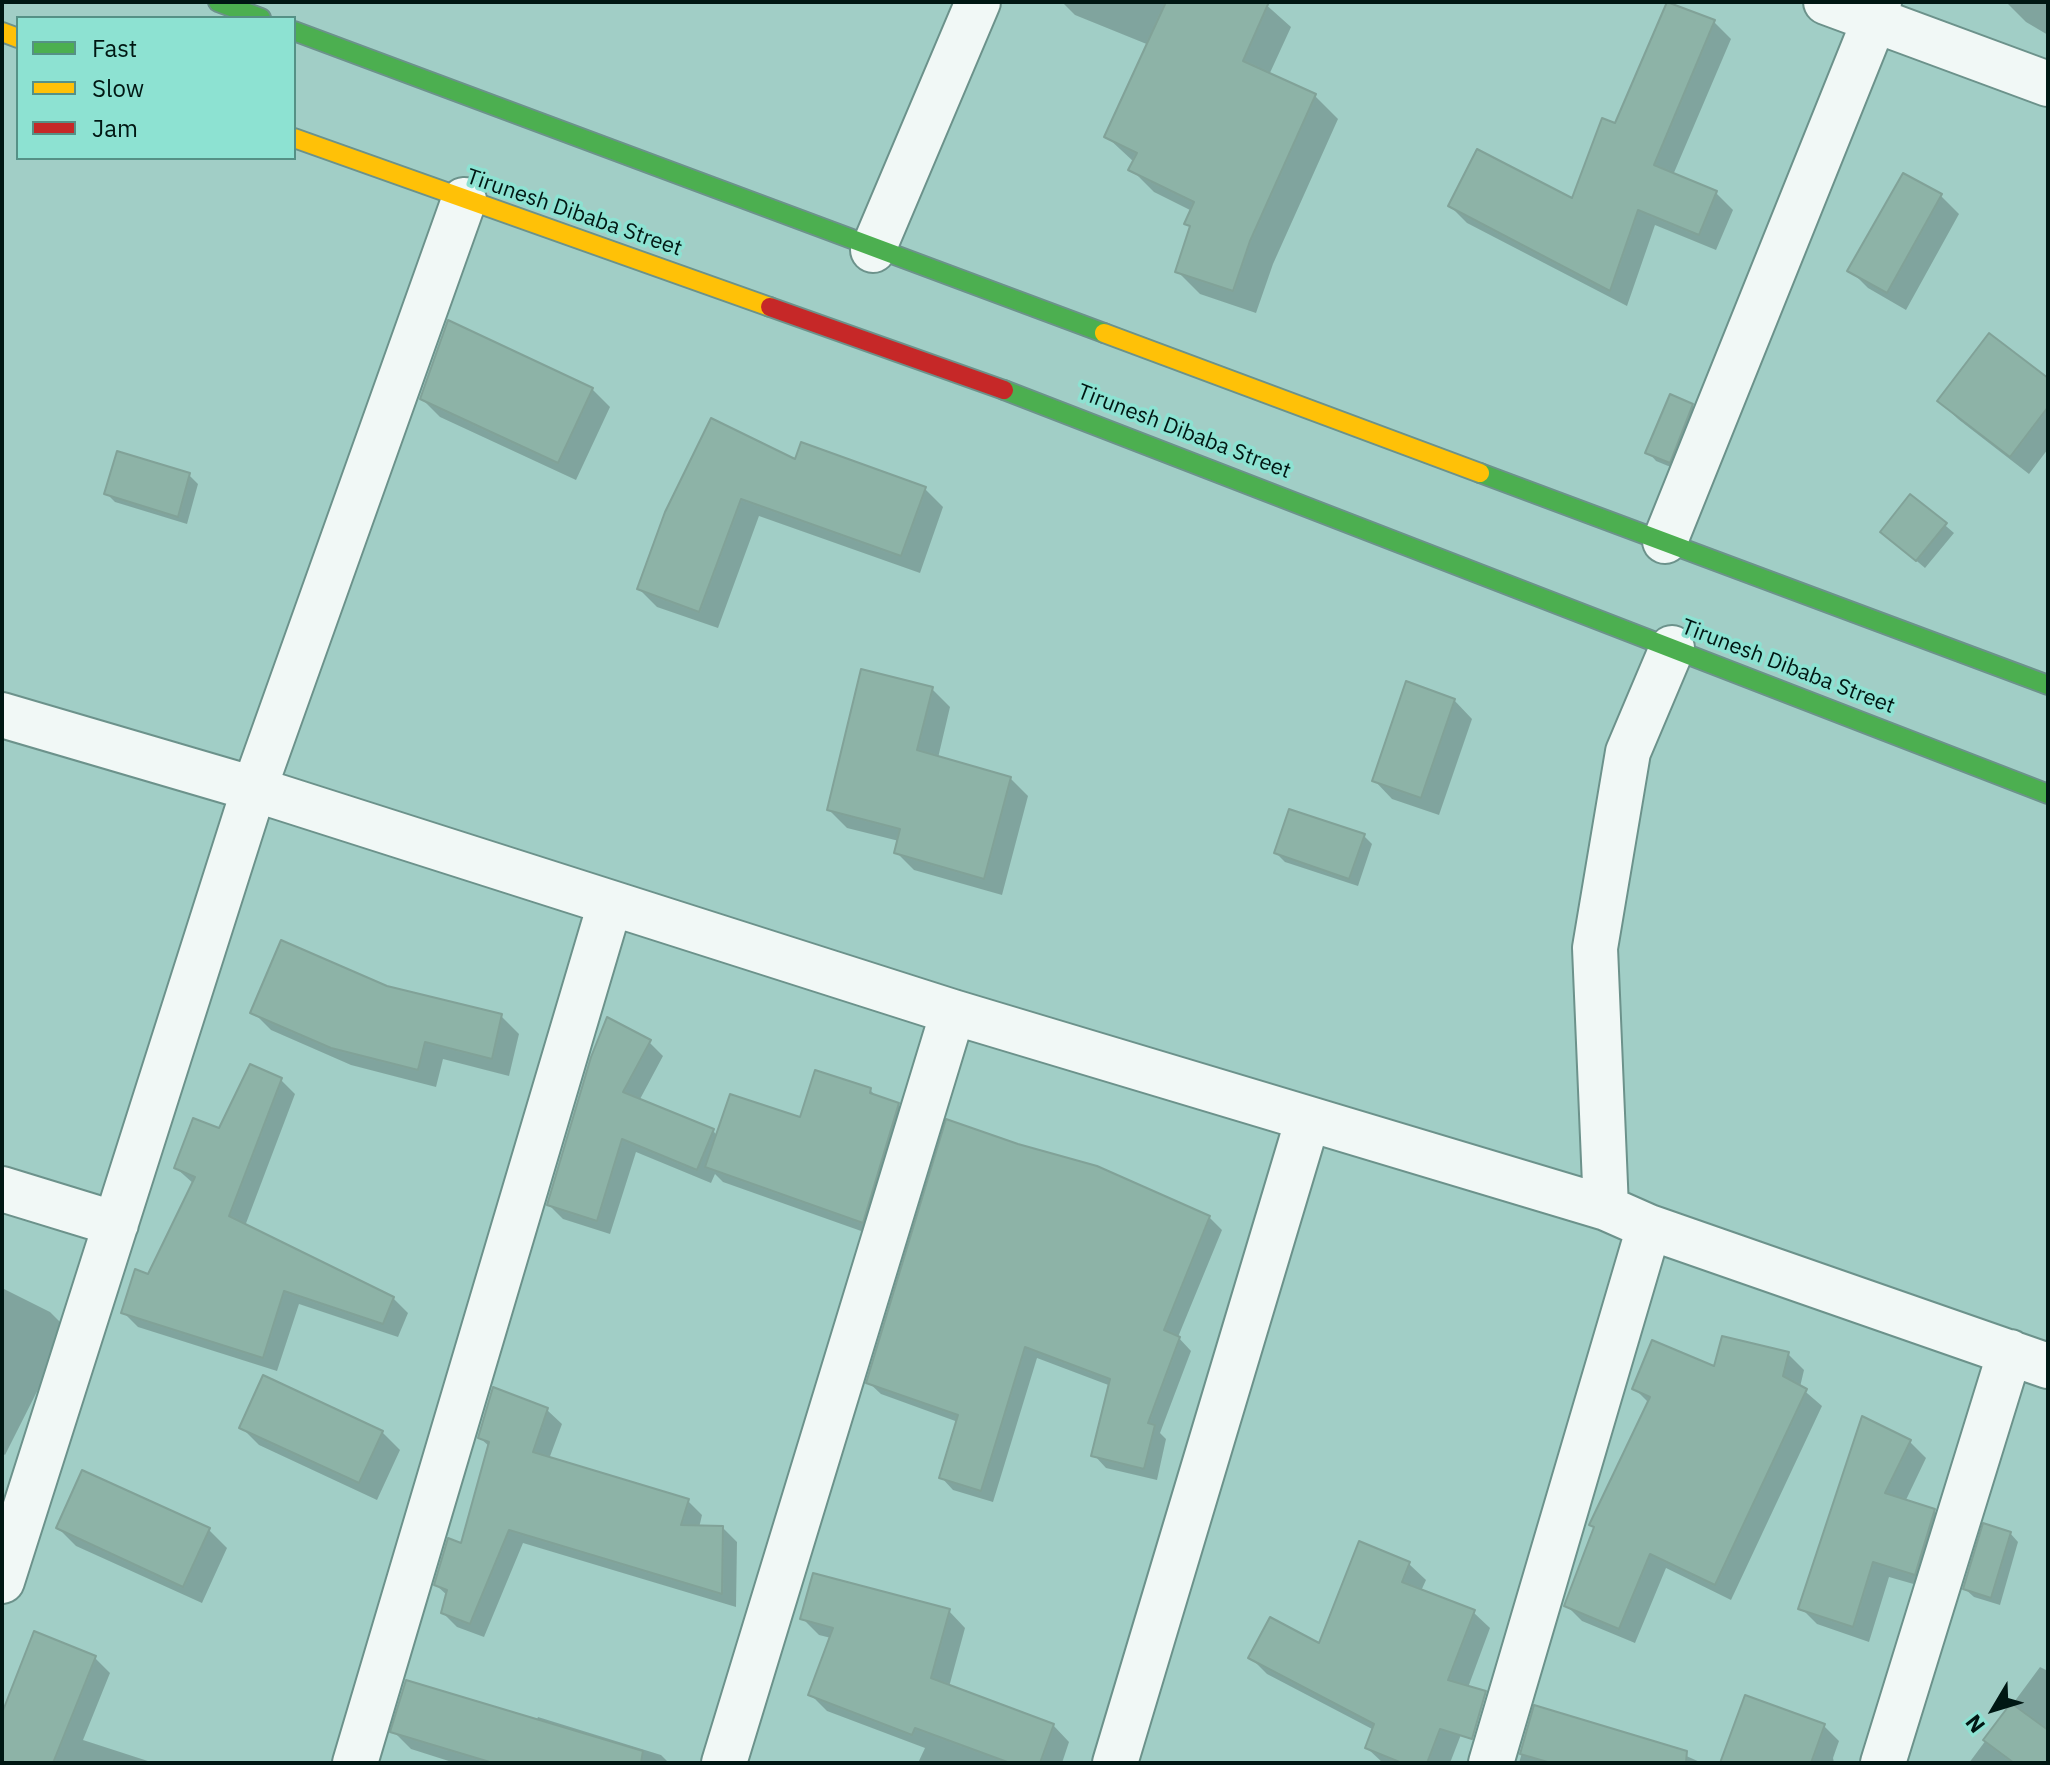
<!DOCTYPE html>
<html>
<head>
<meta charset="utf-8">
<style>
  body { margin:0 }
  #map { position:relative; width:2050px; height:1765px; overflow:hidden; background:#a1cec6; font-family:"IBM Plex Sans",sans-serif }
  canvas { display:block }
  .frame { position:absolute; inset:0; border:4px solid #001713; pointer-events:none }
  .legend { position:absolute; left:16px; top:16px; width:280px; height:144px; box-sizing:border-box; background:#8de2d2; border:2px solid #559186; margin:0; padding:10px 14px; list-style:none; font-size:24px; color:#001713 }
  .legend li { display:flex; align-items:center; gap:16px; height:40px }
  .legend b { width:40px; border:2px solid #559186 }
  .north { position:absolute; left:1954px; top:1669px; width:80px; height:80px; -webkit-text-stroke:6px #8de2d2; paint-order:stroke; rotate:232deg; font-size:22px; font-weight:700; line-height:32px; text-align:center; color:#001713 }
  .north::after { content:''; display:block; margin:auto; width:28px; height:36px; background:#001713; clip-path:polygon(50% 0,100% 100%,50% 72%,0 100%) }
</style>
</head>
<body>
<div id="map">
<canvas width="2050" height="1765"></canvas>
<div class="frame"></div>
<ul class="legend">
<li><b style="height:10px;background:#4caf50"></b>Fast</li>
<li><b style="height:10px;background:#ffc107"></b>Slow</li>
<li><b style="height:10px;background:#c62828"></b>Jam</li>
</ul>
<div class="north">N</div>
</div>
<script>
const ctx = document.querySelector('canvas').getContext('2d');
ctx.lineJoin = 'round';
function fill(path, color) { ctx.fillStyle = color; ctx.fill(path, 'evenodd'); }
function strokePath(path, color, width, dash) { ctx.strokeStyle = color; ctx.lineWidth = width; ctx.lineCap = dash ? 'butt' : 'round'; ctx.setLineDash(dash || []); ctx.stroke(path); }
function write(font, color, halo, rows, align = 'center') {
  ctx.font = font + ' "IBM Plex Sans",sans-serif'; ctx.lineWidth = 7; ctx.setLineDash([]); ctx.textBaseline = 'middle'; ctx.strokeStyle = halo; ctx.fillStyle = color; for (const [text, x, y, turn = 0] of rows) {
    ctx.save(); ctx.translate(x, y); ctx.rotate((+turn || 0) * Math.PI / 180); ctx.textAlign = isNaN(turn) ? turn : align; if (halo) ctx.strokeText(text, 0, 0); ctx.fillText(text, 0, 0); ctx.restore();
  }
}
fill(new Path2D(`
  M1062 2H1263L1291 27 1269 75 1315 96 1338 119 1273 264 1256 313 1200 294 1177 271 1191 228 1186 223 1192 211 1154 192 1131 169 1134 162 1107 137 1149 45 1075 15Z
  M2010 2H2048V35L2026 22 2008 4Z
  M1669 3 1714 22 1731 39 1673 175 1716 193 1733 210 1716 250 1655 225 1627 306 1467 223 1450 206 1573 201 1616 126Z
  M1941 196 1959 214 1906 310 1868 288 1850 270Z
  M2048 381V449L2029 474 1958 419 1940 401Z
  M592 389 610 407 576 480 440 417 422 399Z
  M1692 405 1701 414 1678 470 1656 461 1648 452Z
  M796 462 925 489 943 507 920 573 759 516 718 628 657 607 639 589 666 513Z
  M189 475 198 484 187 524 115 502 107 494Z
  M1911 496 1954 533 1925 568 1892 540Z
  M932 689 950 707 938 758 1010 778 1028 796 1002 895 914 870 896 852 899 841 847 828 829 810Z
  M1454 700 1472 719 1439 815 1392 799 1374 780Z
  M1364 836 1372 844 1358 886 1285 862 1276 853Z
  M386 988 501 1016 519 1034 509 1076 443 1059 436 1087 351 1065 271 1030 253 1012Z
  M649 1042 663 1056 639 1101 713 1131 718 1136 801 1120 870 1090 878 1098 898 1105 914 1120 878 1237 723 1182 715 1174 711 1183 636 1152 610 1234 563 1219 549 1205Z
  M280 1079 295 1094 245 1226 393 1298 408 1313 398 1337 299 1304 277 1371 138 1327 123 1312 149 1276 194 1184 176 1168Z
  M1209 1217 1222 1230 1178 1337 1191 1351 1160 1433 1166 1439 1157 1480 1106 1468 1094 1455 1111 1386 1037 1358 993 1502 953 1490 941 1477 958 1422 881 1394 868 1382Z
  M2 1288 50 1312 68 1330 5 1455 2 1453Z
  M1788 1354 1804 1370 1800 1387 1822 1406 1731 1600 1666 1568 1635 1643 1582 1621 1566 1605 1595 1529 1591 1524 1649 1403 1634 1388Z
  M494 1390 547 1410 562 1424 549 1459 688 1501 702 1515 699 1528H723L737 1542 736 1607 523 1543 484 1637 457 1627 443 1613 448 1596 436 1585 462 1546 490 1447 480 1438Z
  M241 1427 382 1432 400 1450 377 1500 259 1445Z
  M1910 1442 1926 1458 1905 1502 1934 1511 1951 1527 1931 1589 1889 1577 1869 1642 1817 1624 1801 1608Z
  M58 1528 209 1530 227 1548 202 1603 76 1546Z
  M2010 1533 2018 1542 2000 1605 1974 1597 1965 1589Z
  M1409 1564 1426 1580 1421 1591 1473 1612 1490 1628 1466 1693 1474 1701 1450 1763H1383L1367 1748 1374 1730 1267 1674 1251 1658 1320 1645Z
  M949 1611 965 1628 949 1687 1053 1725 1069 1742 1062 1763H918L925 1748 827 1711 810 1694 831 1638 819 1635 802 1618Z
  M95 1658 110 1673 83 1740 154 1763H2V1733Z
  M2040 1667 2048 1671V1763H1969Z
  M1535 1708 1662 1745 1702 1763H1519Z
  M538 1717 661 1755 669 1763H455L411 1749 393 1731 536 1721Z
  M1824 1726 1839 1741 1833 1758 1834 1763H1722Z`), '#0003');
const building = new Path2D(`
  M1166 2H1269L1243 61 1316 94 1250 241 1233 291 1175 272 1190 226 1184 224 1194 202 1128 170 1137 153 1104 137Z
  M1667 2 1715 20 1654 165 1717 191 1699 235 1638 210 1610 291 1448 206 1477 149 1572 198 1602 118 1615 123Z
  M1903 173 1942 194 1887 293 1847 271Z
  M448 320 593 388 558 463 420 399Z
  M1989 333 2048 378V407L2010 457 1937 401Z
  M1670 394 1693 404 1670 463 1645 453Z
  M711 418 795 459 801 442 926 487 901 556 741 499 699 612 637 589 665 512Z
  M117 451 190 473 178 517 104 494Z
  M1910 494 1947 523 1916 561 1880 532Z
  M861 669 933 687 917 750 1011 777 984 879 894 853 900 829 827 810Z
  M1406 681 1455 699 1421 798 1372 781Z
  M1289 809 1365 834 1349 879 1274 853Z
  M281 940 387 986 502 1014 492 1059 425 1042 418 1070 331 1048 250 1013Z
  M607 1017 651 1040 623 1092 714 1129 697 1170 622 1139 597 1221 547 1205 591 1057Z
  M250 1064 282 1078 229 1216 394 1297 383 1324 284 1291 263 1358 121 1313 135 1269 148 1274 195 1177 174 1168 193 1118 219 1128Z
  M815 1070 871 1088 870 1093 899 1103 863 1223 705 1167 730 1094 800 1117Z
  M946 1119 1018 1144 1097 1166 1210 1216 1164 1330 1180 1337 1148 1423 1155 1425 1144 1469 1091 1456 1110 1379 1025 1347 981 1491 939 1478 958 1415 866 1383Z
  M1722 1336 1789 1352 1783 1376 1807 1389 1715 1585 1650 1554 1619 1629 1564 1606 1594 1527 1589 1525 1650 1397 1632 1389 1652 1340 1714 1366Z
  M263 1375 383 1431 359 1483 239 1428Z
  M493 1387 548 1408 533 1452 689 1499 681 1525 723 1526 722 1594 509 1530 470 1624 441 1613 447 1590 434 1585 448 1538 461 1543 489 1442 478 1438Z
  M1862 1416 1911 1440 1885 1493 1935 1509 1915 1575 1873 1562 1853 1627 1798 1609Z
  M82 1470 210 1528 183 1587 56 1528Z
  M1983 1523 2011 1532 1991 1598 1963 1589Z
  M1359 1541 1410 1562 1402 1582 1475 1610 1448 1680 1486 1691 1472 1739 1440 1729 1427 1763H1402L1365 1748 1374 1724 1248 1658 1270 1617 1319 1643Z
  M813 1573 950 1609 931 1678 1054 1724 1040 1763H1010L915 1728 912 1735 808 1695 833 1628 800 1619Z
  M34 1631 96 1656 53 1763H2V1713Z
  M406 1680 643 1751 641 1763H493L390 1732Z
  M1745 1695 1825 1724 1811 1763H1720Z
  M2011 1703 2048 1730V1763H2014L1983 1740Z
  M1534 1705 1687 1751 1686 1763H1551L1520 1754Z`);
fill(building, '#8db3a7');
strokePath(building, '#81a298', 2);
const street = new Path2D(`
  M1826 2 2048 84
  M873 250 978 2
  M1665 541 1875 19 1879 2
  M2 715 254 789 953 1012 1606 1208
  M2 1189 116 1224
  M1649 1227 2048 1366
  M2 1581 254 789 464 200
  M355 1763 610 904
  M724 1763 953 1012
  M1115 1763 1308 1119
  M1491 1763 1649 1227 1606 1208 1595 948 1628 752 1672 648
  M1883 1763 2010 1352`);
const fast = new Path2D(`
  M218 2 261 18
  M294 31 1104 333
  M1004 390 2048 794
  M1480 473 2048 685`);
const slow = new Path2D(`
  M2 32 18 38
  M294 138 770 307
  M1104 333 1480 473`);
const jam = new Path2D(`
  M770 307 1004 390`);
strokePath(street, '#6c928b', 48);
strokePath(fast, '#6c928b', 22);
strokePath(slow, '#6c928b', 22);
strokePath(jam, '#6c928b', 22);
strokePath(street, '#f1f8f6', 44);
strokePath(fast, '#4caf50', 18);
strokePath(slow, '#ffc107', 18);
strokePath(jam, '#c62828', 18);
write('22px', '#001713', '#8de2d2', [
  ["Tirunesh Dibaba Street",574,213,19],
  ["Tirunesh Dibaba Street",1184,432,21],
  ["Tirunesh Dibaba Street",1788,667,21]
]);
</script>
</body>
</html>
